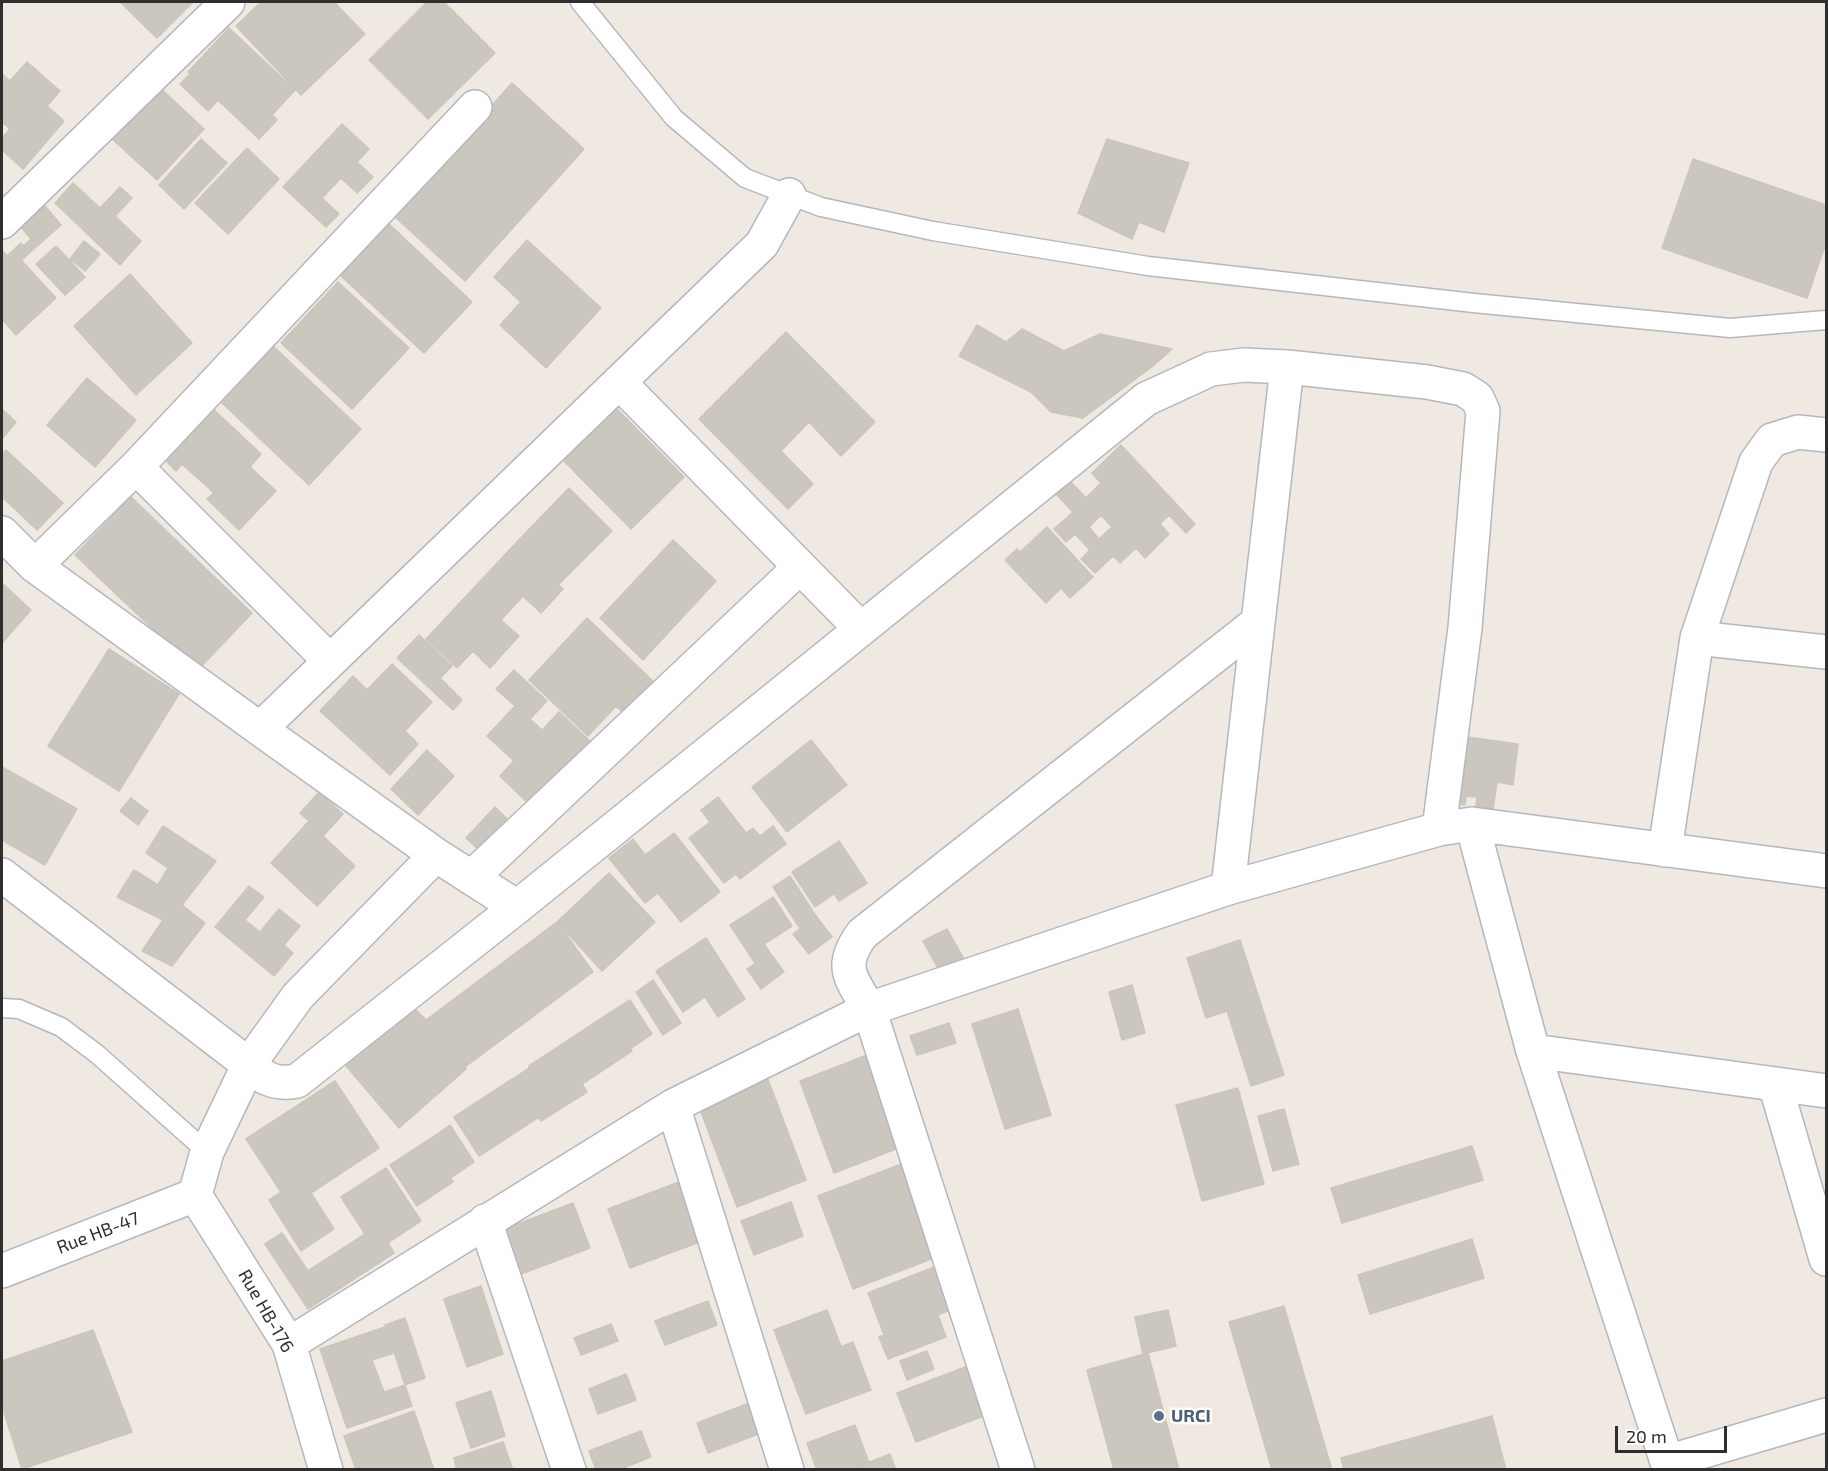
<!DOCTYPE html>
<html>
<head>
<meta charset="utf-8">
<style>
  body { margin:0 }
  #map { position:relative; width:1828px; height:1471px; overflow:hidden; background:#efe9e1; font-family:"Exo 2",sans-serif }
  canvas { display:block }
  .frame { position:absolute; inset:0; border:3px solid #2e2e2e; pointer-events:none }
  .scale { position:absolute; left:1615px; top:1426px; width:112px; height:27px; box-sizing:border-box; border:3px solid #2e2e2e; border-top:0; padding-left:8px; font-size:18px; line-height:21px; white-space:nowrap; color:#2e2e2e; -webkit-text-stroke:4px #fff; paint-order:stroke }
</style>
</head>
<body>
<div id="map">
<canvas width="1828" height="1471"></canvas>
<div class="frame"></div>
<div class="scale">20 m</div>
</div>
<script>
const ctx = document.querySelector('canvas').getContext('2d');
ctx.lineJoin = 'round';
function fill(path, color) { ctx.fillStyle = color; ctx.fill(path, 'evenodd'); }
function strokePath(path, color, width, dash) { ctx.strokeStyle = color; ctx.lineWidth = width; ctx.lineCap = dash ? 'butt' : 'round'; ctx.setLineDash(dash || []); ctx.stroke(path); }
function write(font, color, halo, rows, align = 'center') {
  ctx.font = font + ' "Exo 2",sans-serif'; ctx.lineWidth = 5; ctx.setLineDash([]); ctx.textBaseline = 'middle'; ctx.strokeStyle = halo; ctx.fillStyle = color; for (const [text, x, y, turn = 0] of rows) {
    ctx.save(); ctx.translate(x, y); ctx.rotate((+turn || 0) * Math.PI / 180); ctx.textAlign = isNaN(turn) ? turn : align; if (halo) ctx.strokeText(text, 0, 0); ctx.fillText(text, 0, 0); ctx.restore();
  }
}
const building = new Path2D(`
  M120 2H193L157 38Z
  M261 2H334L365 34 301 95 236 26Z
  M427 2H444L495 53 428 119 369 60Z
  M229 28 295 90 272 115 277 120 259 139 218 100 208 111 180 84 190 74 188 72Z
  M27 62 60 91 47 106 64 121 23 169 2 150V138L10 129 2 122V74L10 81Z
  M512 83 584 149 465 281 393 215Z
  M158 86 204 129 157 180 110 137Z
  M342 124 369 149 357 162 373 177 357 193 341 178 322 198 339 214 326 227 283 187Z
  M201 139 227 163 184 209 159 185Z
  M1107 139 1189 163 1164 232 1139 222 1132 239 1078 213Z
  M247 148 279 179 228 234 195 203Z
  M1693 159 1826 205V243L1807 298 1662 248Z
  M73 183 100 208 120 187 132 198 115 216 141 241 120 265 55 203Z
  M45 206 61 225 16 265 8 255 21 243 24 246 31 239 21 227Z
  M389 224 472 302 424 353 341 276Z
  M527 240 601 308 546 368 500 325 521 302 494 277Z
  M84 241 100 254 85 271 70 259Z
  M56 246 85 277 65 295 36 264Z
  M2 250 16 267 22 261 56 298 16 335 2 319Z
  M130 274 192 343 136 395 74 326Z
  M338 282 409 348 352 409 281 343Z
  M977 325 1006 342 1022 329 1064 351 1100 334 1172 349 1153 366 1083 418 1051 412 1031 392 959 356Z
  M786 332 875 422 841 456 809 422 781 451 813 484 788 509 699 419Z
  M274 347 361 429 309 485 222 403Z
  M87 378 136 420 95 467 47 425Z
  M612 404 684 477 631 529 560 457Z
  M212 408 261 454 250 467 276 491 239 530 207 499 214 493 182 464 176 471 164 459Z
  M2 409 16 422 2 439Z
  M1121 445 1195 524 1186 533 1169 515 1160 524 1169 534 1145 558 1136 548 1120 563 1113 556 1095 573 1081 559 1090 550 1075 534 1066 542 1054 529 1073 512 1056 494 1070 481 1086 498 1101 483 1092 473ZM1101 515 1112 527 1099 539 1089 527Z
  M6 450 63 503 37 530 2 497V454Z
  M569 488 612 531 558 585 515 544Z
  M131 497 252 613 197 671 75 555Z
  M1047 527 1093 577 1070 598 1061 588 1046 603 1005 560 1017 549 1020 552Z
  M673 540 716 581 643 660 600 618Z
  M515 544 563 589 541 613 523 596 501 620 519 636 490 668 473 651 457 668 426 639Z
  M2 583 31 610 2 643Z
  M587 618 656 684 627 716 616 706 588 736 529 680Z
  M419 635 452 666 440 678 462 700 453 710 397 658Z
  M109 649 179 694 119 791 48 746Z
  M392 664 432 702 405 731 418 744 390 775 320 711 353 676 367 690Z
  M514 670 547 701 530 719 542 730 514 761 487 736 515 706 496 689Z
  M559 712 591 742 531 806 500 776Z
  M1460 736 1518 744 1513 785 1497 782 1493 809 1476 806 1477 797 1466 796 1465 805 1451 803Z
  M811 740 847 785 787 832 752 787Z
  M427 750 454 776 418 815 391 789Z
  M2 767 77 809 45 865 2 840Z
  M319 792 343 814 324 835 300 813Z
  M718 797 746 833 753 828 760 836 773 826 786 844 740 879 736 874 724 883 689 838 710 822 701 810Z
  M131 798 148 811 138 825 120 811Z
  M495 807 509 821 481 852 466 838Z
  M308 822 355 866 317 906 271 863Z
  M163 826 216 861 182 905 205 923 172 966 142 951 163 920 117 897 134 870 158 885 168 868 146 853Z
  M674 833 720 892 681 922 658 893 645 903 609 858 633 839 645 855Z
  M839 841 867 883 839 901 812 859Z
  M812 859 834 894 815 907 792 872Z
  M609 873 655 922 602 971 557 922Z
  M790 876 816 916 799 927 773 887Z
  M249 886 264 897 245 920 260 932 279 909 300 926 284 945 293 953 274 976 215 927Z
  M773 897 792 926 764 944 746 915Z
  M746 915 770 953 755 963 730 925Z
  M816 916 832 937 809 954 793 934Z
  M557 922 593 972 465 1067 466 1069 399 1128 341 1060 408 1002 426 1020Z
  M947 929 964 959 940 972 923 941Z
  M706 938 745 999 718 1017 705 997 683 1012 656 971Z
  M1240 940 1284 1075 1251 1086 1227 1011 1206 1018 1187 958Z
  M770 953 784 972 761 989 747 969Z
  M653 980 681 1023 663 1035 636 992Z
  M1132 985 1145 1033 1122 1040 1109 992Z
  M630 1000 652 1034 630 1049 608 1014Z
  M1018 1009 1051 1115 1005 1129 972 1024Z
  M608 1014 632 1051 582 1084 587 1092 541 1121 514 1078 529 1068V1066Z
  M949 1023 956 1043 917 1055 910 1036Z
  M867 1055 901 1147 834 1173 800 1081Z
  M767 1077 806 1180 737 1207 698 1104Z
  M514 1078 539 1117 479 1156 454 1117Z
  M335 1081 379 1148 311 1193 334 1229 301 1251 269 1200 281 1192 246 1139Z
  M1238 1088 1264 1184 1202 1201 1176 1105Z
  M1284 1109 1299 1164 1273 1171 1258 1116Z
  M450 1125 474 1162 451 1178 427 1141Z
  M427 1141 453 1182 417 1206 390 1165Z
  M1472 1146 1483 1180 1342 1223 1331 1188Z
  M912 1160 947 1253 853 1289 818 1196Z
  M386 1168 421 1221 388 1243 394 1253 308 1309 265 1244 282 1233 308 1271 365 1234 341 1197Z
  M679 1182 702 1241 630 1268 608 1209Z
  M791 1202 803 1236 754 1255 741 1221Z
  M573 1203 590 1248 521 1274 504 1229Z
  M1472 1239 1484 1278 1370 1314 1358 1275Z
  M934 1267 950 1310 938 1315 946 1337 888 1359 879 1337 884 1335 868 1293Z
  M481 1286 503 1354 467 1367 444 1299Z
  M708 1301 717 1325 665 1345 655 1321Z
  M1284 1306 1332 1470H1272L1229 1322Z
  M827 1310 841 1346 788 1367 774 1330Z
  M1168 1310 1176 1346 1143 1354 1135 1317Z
  M405 1318 425 1378 405 1385 385 1325Z
  M611 1324 618 1341 581 1355 574 1338Z
  M385 1327 394 1353 372 1360 384 1392 405 1385 412 1406 347 1428 320 1349Z
  M93 1330 132 1432 22 1469 2 1406V1361Z
  M853 1342 871 1390 806 1414 788 1367Z
  M927 1351 934 1369 907 1380 900 1361Z
  M1148 1353 1179 1470H1114L1087 1370Z
  M968 1366 986 1415 916 1442 897 1393Z
  M626 1374 636 1400 598 1414 589 1389Z
  M491 1391 505 1436 471 1448 456 1403Z
  M757 1400 769 1430 708 1453 697 1423Z
  M414 1411 434 1470H356L344 1436Z
  M1492 1416 1506 1470H1344L1341 1458Z
  M855 1425 869 1463 850 1470H817L807 1443Z
  M641 1431 651 1457 618 1470H596L589 1451Z
  M503 1442 513 1470H457L454 1458Z
  M890 1454 896 1470H850Z`);
fill(building, '#cbc7bf');
strokePath(building, '#cbc5ba', 1.5);
const lane = new Path2D(`
  M580 2 674 118 745 178 821 207 933 231 1148 266 1474 303 1730 328 1826 320
  M2 1008 19 1009 61 1027 97 1054 207 1152`);
const street = new Path2D(`
  M2 222 228 2
  M619 382 861 629
  M136 467 330 661
  M2 533 35 566 260 729 436 855 517 907
  M35 566 136 467 475 107
  M1697 638 1826 652
  M260 729 762 244 789 195
  M1472 824 1533 1051 1667 1462 1826 1415
  M1665 850 1697 638 1756 462 1772 440 1798 432 1826 435
  M2 875 266 1078C278 1083 286 1083 297 1081L517 907 1146 399 1211 369 1244 365 1287 367 1427 382 1463 389 1477 398 1483 411 1465 628 1439 829
  M471 878 800 567
  M1228 888 1287 367
  M1533 1051 1826 1091
  M1775 1084 1826 1259
  M673 1106 787 1470
  M195 1195 207 1152 249 1064 298 996 436 855
  M195 1195 289 1344 326 1470
  M485 1221 569 1470
  M2 1271 195 1195
  M289 1344 673 1106 869 1009 1228 888 1439 829 1472 824 1826 871
  M1018 1470 869 1009C851 978 838 967 862 934L1258 622`);
strokePath(lane, '#b4b7c1', 21);
strokePath(street, '#b4b7c1', 36);
strokePath(lane, '#fff', 18);
strokePath(street, '#fff', 33);
for (const [x, y, r, color] of [
  [1159,1416,6,"#5c6f8a"]
]) { const dot = new Path2D(); dot.arc(x, y, r, 0, 2 * Math.PI); ctx.fillStyle = color; ctx.fill(dot); strokePath(dot, '#fff', 2); }
write('18px', '#2e2e2e', '#fff', [
  ["Rue HB-47",98,1233,-21],
  ["Rue HB-176",266,1311,60]
]);
write('bold 18px', '#4e5e75', '#fff', [
  ["URCI",1171,1416]
], 'left');
</script>
</body>
</html>
